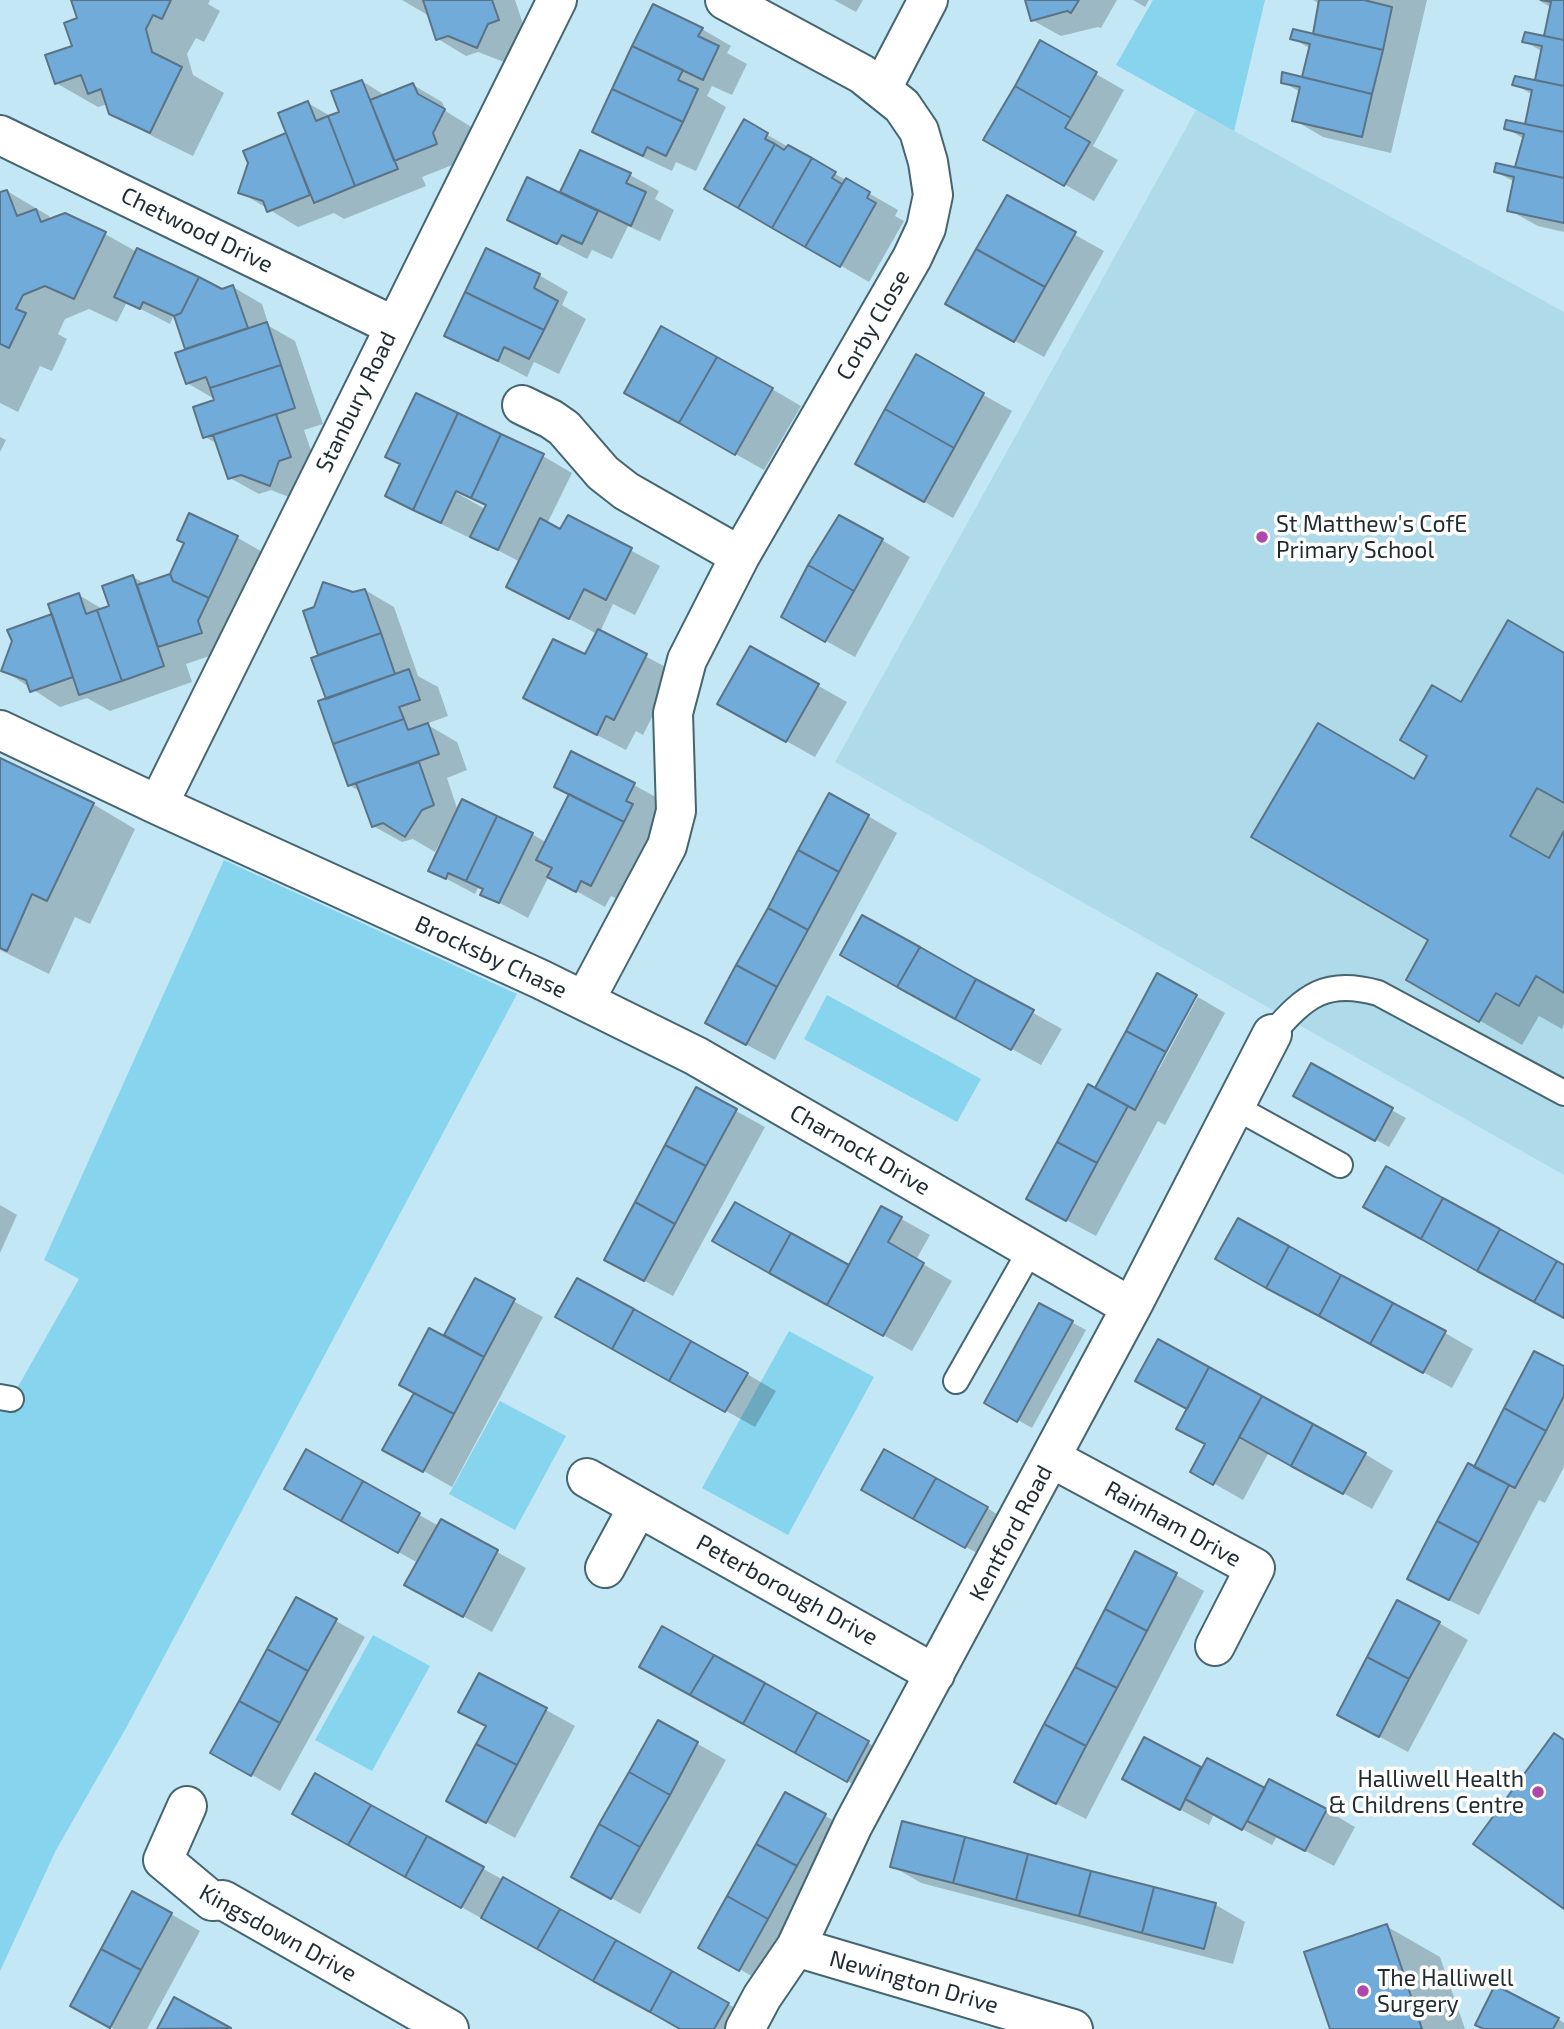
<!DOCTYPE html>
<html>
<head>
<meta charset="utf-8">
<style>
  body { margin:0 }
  canvas { display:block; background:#c3e7f4 }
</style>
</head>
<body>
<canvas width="1564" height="2029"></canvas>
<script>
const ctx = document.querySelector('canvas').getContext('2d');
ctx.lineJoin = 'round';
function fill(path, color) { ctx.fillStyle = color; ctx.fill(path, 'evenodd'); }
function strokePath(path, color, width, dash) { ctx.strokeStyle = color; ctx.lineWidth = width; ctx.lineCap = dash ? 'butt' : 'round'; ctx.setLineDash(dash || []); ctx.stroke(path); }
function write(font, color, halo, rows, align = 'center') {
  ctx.font = font + ' "Exo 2",sans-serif'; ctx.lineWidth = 7; ctx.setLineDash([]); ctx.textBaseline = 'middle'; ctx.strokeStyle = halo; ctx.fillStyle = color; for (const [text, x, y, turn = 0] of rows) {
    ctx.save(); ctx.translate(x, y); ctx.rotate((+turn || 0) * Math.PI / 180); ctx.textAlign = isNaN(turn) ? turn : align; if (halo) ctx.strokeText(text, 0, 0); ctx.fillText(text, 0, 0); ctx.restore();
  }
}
fill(new Path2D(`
  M1196 110 1564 312V1175L835 762Z`), '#afdae9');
fill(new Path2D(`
  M1153 0H1265L1234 131 1116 65Z
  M224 860 517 994 126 1728 56 1850 0 1971V1397L11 1399 79 1279 44 1260Z
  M827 995 981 1079 957 1122 804 1039Z
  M789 1331 874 1377 788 1535 702 1488Z
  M500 1401 566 1436 515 1530 449 1494Z
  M373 1635 430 1666 372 1771 315 1740Z`), '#87d4ee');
fill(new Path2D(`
  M72 0H210L208 4 220 11 204 42 196 38 187 54 193 75 224 93 193 156 154 137 111 113 108 104 98 107 56 83 74 47 79 20Z
  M402 0H515L527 36 507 63 478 52 466 56 438 39 431 17Z
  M834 0H863L856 12Z
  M1027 0H1117L1101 28 1098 27 1061 36 1032 20Z
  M1133 0H1149L1145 7Z
  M1313 0H1427L1391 153 1323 137 1294 120 1300 92 1283 82 1303 79 1311 49 1292 38 1314 36 1321 5Z
  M1538 0H1564V232L1538 226 1509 210 1515 182 1496 172 1517 169 1524 139 1506 128 1526 126 1533 95 1514 84 1536 82 1543 52 1524 41 1545 38 1552 8Z
  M653 6 702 29 731 46 727 53 747 64 732 95 712 86 707 96 726 107 696 171 676 162 672 171 623 148 594 132Z
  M1041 43 1124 90 1093 146 1118 160 1094 201 986 140Z
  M362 81 386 96 413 85 442 102 447 112 473 128 461 150 465 160 422 177 426 186 344 219 334 213 298 227 240 192 249 162 245 152 288 134 308 103 332 117 341 113Z
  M745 122 898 210 895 216 904 221 869 282 707 188Z
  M581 152 630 175 659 191 655 199 674 210 660 241 628 226 612 259 592 250 587 259 509 219 561 195Z
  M7 191 49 216 51 220 65 215 105 234 137 252 222 290 233 287 262 304 269 326 295 341 323 424 304 430 319 474 299 501 271 490 259 494 230 478 219 445 205 437 218 401 187 383V350L177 319 173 317 170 324 127 302 117 322 89 309 65 319 58 334 67 339 52 371 40 366 18 412 0 403V194Z
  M1007 197 1104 251 1044 357 977 320Z
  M539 275 568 292 562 305 586 319 559 374 534 362 527 377 446 335Z
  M916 357 1012 411 953 518 857 464Z
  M772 389 801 406 764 470 655 409Z
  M417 396 543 456 572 473 547 524 561 531 568 517 660 566 635 615 613 604 600 632 675 672 643 735 636 731 626 750 554 713 597 634 508 586 520 562 471 536 470 538 416 512 387 495 402 465ZM450 485 488 507 485 509 448 488Z
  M0 437 6 440 0 452Z
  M189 516 238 538 266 554 230 649 186 664 192 682 110 711 87 698 60 707 3 670 54 615 79 595 104 610 112 607 133 577 146 584 171 575 186 543Z
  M882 540 910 557 855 657 783 617Z
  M365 590 394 607 418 676 438 687 448 716 426 724 457 742 467 770 447 778 458 811 532 834 547 843 634 785 663 801 654 818 661 822 621 901 611 896 605 907 549 876 528 918 483 894 484 891 478 888 475 894 430 870 442 845 440 843 435 852 413 839 402 842 373 826 361 792 349 785 328 700 320 656 306 612Z
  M751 648 847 702 815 757 719 704Z
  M1564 654V1024L1562 1029 1539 1016 1522 1045 1408 979 1430 940 1415 782 1462 704Z
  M0 760 93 804 135 829 90 924 75 917 49 974 0 950Z
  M868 816 897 833 775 1060 736 1039Z
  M863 918 1062 1029 1041 1065 871 971Z
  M1198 997 1225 1013 1165 1125 1158 1121 1096 1236 1057 1215 1095 1090 1155 1069 1158 1071Z
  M1311 1066 1406 1118 1389 1147 1295 1095Z
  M736 1111 765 1127 673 1296 635 1276Z
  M0 1205 17 1215 0 1253Z
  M882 1208 930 1235 916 1260 952 1281 912 1351 743 1257 849 1267Z
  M1246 1275 1445 1333 1473 1349 1452 1388Z
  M476 1281 543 1317 452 1487 385 1449Z
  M1040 1305 1086 1330 1032 1428 986 1402Z
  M586 1333 747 1374 776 1391 755 1427Z
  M1564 1368V1467L1545 1503 1539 1500 1479 1615 1438 1595 1474 1469Z
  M1189 1409 1365 1454 1393 1471 1372 1509 1269 1452 1243 1500 1192 1471 1207 1444Z
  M307 1452 439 1526 441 1521 526 1568 492 1632 435 1601 418 1563 315 1505Z
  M892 1506 987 1508 1015 1525 995 1563Z
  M1176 1575 1204 1591 1086 1819 1045 1798Z
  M336 1621 365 1637 280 1791 212 1752Z
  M1439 1623 1468 1640 1408 1752 1339 1715Z
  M662 1628 897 1759 876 1797 670 1682Z
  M546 1710 575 1726 515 1838 477 1817 487 1727 460 1711Z
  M659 1722 726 1760 640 1914 602 1893Z
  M1145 1739 1202 1770 1326 1810 1355 1827 1334 1866 1277 1836 1272 1845 1214 1814 1209 1825 1153 1795Z
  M315 1776 728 2004 757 2021 752 2029H682L490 1923 323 1830Z
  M786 1794 854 1832 769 1986 701 1947Z
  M903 1823 1216 1905 1245 1922 1233 1964 921 1883 892 1866Z
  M171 1914 200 1931 147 2029H114L72 2005Z
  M1386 1926 1440 1957 1465 2029H1332Z
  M175 1999 228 2029H159Z
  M1558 2019 1564 2023V2029H1486Z`), '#0003');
const building = new Path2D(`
  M71 0H171L162 19 153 15 146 29 152 52 182 67 150 133 109 114 101 89 88 94 81 75 55 84 45 55 72 46 64 23 77 18Z
  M423 0H492L499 20 488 24 477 48 448 36 436 40Z
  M1025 0H1079L1071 13 1067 11 1031 21Z
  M1319 0H1364L1392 7 1383 50 1313 34Z
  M1541 0H1564V40L1544 36 1551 2Z
  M653 4 703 28 698 36 719 46 703 80 632 46Z
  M1293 29 1383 50 1372 94 1302 77 1310 44 1290 39Z
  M1525 32 1564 40V86L1535 80 1542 46 1522 42Z
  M1040 40 1097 72 1071 118 1015 86Z
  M632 46 683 70 678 80 698 89 683 122 612 89Z
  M1282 72 1372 94 1362 137 1292 121 1300 87 1281 83Z
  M1515 76 1564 86V132L1525 124 1532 90 1512 85Z
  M362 80 398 169 355 186 328 116 339 112 331 91Z
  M413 83 418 94 445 109 433 133 437 144 394 161 370 100Z
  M1015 86 1071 118 1065 128 1090 142 1064 186 983 140Z
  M612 89 683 122 666 156 647 147 643 156 592 132Z
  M308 101 316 121 328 116 355 186 314 203 278 113Z
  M744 119 768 133 765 139 775 144 738 208 704 189Z
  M1506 120 1564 132V178L1515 167 1524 134 1504 129Z
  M286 133 310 195 267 212 263 201 238 193 248 163 243 151Z
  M775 144 784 150 788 145 812 158 772 228 738 208Z
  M580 150 631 173 626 183 646 192 631 226 560 192Z
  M812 158 836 172 832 178 842 184 805 247 772 228Z
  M1496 163 1564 178V223L1507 211 1514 177 1494 172Z
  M527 177 598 211 582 244 562 235 557 244 507 220Z
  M846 178 870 192 867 198 876 203 840 267 805 247Z
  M7 190 17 216 36 209 41 222 65 213 106 232 74 299 45 286 23 295 16 309 26 313 9 348 0 344V192Z
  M1007 195 1076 232 1045 287 976 249Z
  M137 248 199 277 181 313 174 316 143 302 140 309 114 297Z
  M486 248 540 274 534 288 558 301 544 330 465 292Z
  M976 249 1045 287 1014 342 945 304Z
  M199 277 222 289 233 285 248 328 185 349 174 316 181 313Z
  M465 292 544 330 529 359 504 347 498 361 444 336Z
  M267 322 281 365 210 388 206 377 186 384 175 353Z
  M661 326 717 357 679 423 624 393Z
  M916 354 984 393 954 448 885 409Z
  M717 357 773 388 735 455 679 423Z
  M281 365 295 408 203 438 193 407 214 400 210 388Z
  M416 393 458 413 413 510 385 496 400 464 385 457Z
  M885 409 954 448 924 502 855 464Z
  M458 413 501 434 471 498 456 491 441 523 413 510Z
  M276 414 291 457 279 461 270 486 241 475 228 479 213 435Z
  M501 434 544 454 498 550 470 537 486 505 471 498Z
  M189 513 238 536 209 598 173 581 170 574 184 543 177 540Z
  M568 515 632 548 606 600 584 589 569 619 506 587 540 518 560 529Z
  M839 515 883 539 854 591 808 565Z
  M808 565 854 591 825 642 781 617Z
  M170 574 173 581 209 598 198 621 202 633 158 647 137 585Z
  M133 575 164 666 122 681 97 610 109 606 102 586Z
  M323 582 353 592 365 589 381 633 318 655 303 611 314 607Z
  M79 593 86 614 97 610 122 681 79 695 48 604Z
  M52 614 73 677 30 692 26 680 1 671 12 641 7 630Z
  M1508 620 1564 653V803L1537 788 1510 836 1549 858 1564 831V993L1536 976 1519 1006 1496 993 1479 1022 1406 980 1428 940 1251 837 1318 723 1414 779 1427 756 1400 740 1432 685 1461 702Z
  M598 629 647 654 614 720 606 716 597 735 523 698 553 639 585 654Z
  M381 633 395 674 326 699 311 658Z
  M750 646 819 684 786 742 717 704Z
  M409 669 420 700 399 707 404 719 333 744 318 701Z
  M404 719 408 730 428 723 439 754 348 786 333 744Z
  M571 751 635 783 626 801 633 804 624 822 554 787Z
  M0 758 94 803 47 901 32 894 7 951 0 948Z
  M419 762 434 805 422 810 405 837 383 823 372 827 356 783Z
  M829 793 869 815 839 872 798 850Z
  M569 794 624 822 591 886 581 881 576 892 547 877 552 868 536 860Z
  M462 799 497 816 466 881 448 873 446 879 428 871Z
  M497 816 533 833 499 903 480 895 483 889 466 881Z
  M798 850 839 872 808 930 768 908Z
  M768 908 808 930 777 987 736 965Z
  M862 915 920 947 897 987 840 955Z
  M920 947 976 979 955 1019 897 987Z
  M736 965 777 987 746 1045 705 1023Z
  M1157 973 1197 995 1166 1052 1126 1031Z
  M976 979 1034 1010 1011 1050 955 1019Z
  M1126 1031 1166 1052 1135 1110 1095 1088Z
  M1311 1063 1393 1108 1375 1141 1293 1096Z
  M1088 1084 1128 1106 1097 1163 1057 1142Z
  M696 1087 737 1109 706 1166 665 1145Z
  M1057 1142 1097 1163 1066 1221 1026 1199Z
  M665 1145 706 1166 675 1224 635 1202Z
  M1386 1166 1443 1198 1421 1239 1363 1207Z
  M1443 1198 1500 1229 1477 1271 1421 1239Z
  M635 1202 675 1224 644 1281 604 1260Z
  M735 1202 791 1233 769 1273 712 1241Z
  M881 1206 902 1217 888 1242 924 1263 883 1336 827 1305Z
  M1238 1218 1289 1246 1266 1288 1215 1259Z
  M1500 1229 1557 1261 1534 1302 1477 1271Z
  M791 1233 849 1265 827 1305 769 1273Z
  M1289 1246 1341 1275 1319 1316 1266 1288Z
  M1557 1261 1564 1265V1318L1534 1302Z
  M1341 1275 1393 1303 1370 1344 1319 1316Z
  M475 1278 515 1299 484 1357 444 1335Z
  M577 1278 634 1309 612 1349 555 1317Z
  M1039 1303 1073 1321 1017 1422 984 1403Z
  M1393 1303 1446 1331 1423 1373 1370 1344Z
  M634 1309 691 1341 669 1381 612 1349Z
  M429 1328 484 1357 454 1414 399 1385Z
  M1158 1339 1209 1367 1187 1409 1135 1381Z
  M691 1341 748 1373 725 1412 669 1381Z
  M1534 1351 1564 1366V1396L1546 1431 1504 1408Z
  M1209 1367 1262 1396 1213 1485 1190 1472 1205 1444 1176 1429Z
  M414 1393 454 1414 423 1472 382 1450Z
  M1262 1396 1313 1424 1291 1466 1239 1437Z
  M1504 1408 1546 1431 1515 1488 1474 1467Z
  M1313 1424 1366 1453 1343 1494 1291 1466Z
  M306 1449 363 1481 341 1521 284 1489Z
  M884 1449 936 1478 913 1519 861 1490Z
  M1468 1463 1509 1485 1479 1543 1437 1521Z
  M936 1478 988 1507 965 1548 913 1519Z
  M363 1481 420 1513 398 1553 341 1521Z
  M441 1519 498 1550 463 1617 404 1585Z
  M1437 1521 1479 1543 1449 1600 1407 1579Z
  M1135 1551 1177 1573 1147 1631 1105 1609Z
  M296 1597 337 1619 308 1671 267 1649Z
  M1397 1600 1440 1622 1409 1679 1367 1657Z
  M1105 1609 1147 1631 1117 1688 1075 1667Z
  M662 1626 714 1655 690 1695 639 1667Z
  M267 1649 308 1671 280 1723 239 1701Z
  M714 1655 765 1683 743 1724 690 1695Z
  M1367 1657 1409 1679 1379 1737 1337 1715Z
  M1075 1667 1117 1688 1086 1746 1044 1724Z
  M479 1673 547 1708 517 1765 476 1744 486 1726 458 1712Z
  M765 1683 817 1712 795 1753 743 1724Z
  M239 1701 280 1723 251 1776 210 1753Z
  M817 1712 869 1741 847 1782 795 1753Z
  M658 1720 698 1742 670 1795 629 1772Z
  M1044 1724 1086 1746 1056 1804 1014 1782Z
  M1554 1733 1564 1740V1909L1473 1844Z
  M1144 1737 1201 1767 1180 1810 1122 1779Z
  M476 1744 517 1765 486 1823 446 1801Z
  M1207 1758 1265 1788 1242 1830 1185 1799Z
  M629 1772 670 1795 640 1847 599 1824Z
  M315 1773 371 1805 348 1845 292 1814Z
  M1269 1779 1327 1809 1305 1851 1247 1821Z
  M785 1792 826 1814 797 1866 756 1844Z
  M371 1805 427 1836 405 1877 348 1845Z
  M902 1821 965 1837 953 1883 890 1867Z
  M599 1824 640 1847 611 1899 571 1877Z
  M427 1836 484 1867 461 1908 405 1877Z
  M965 1837 1028 1854 1016 1900 953 1883Z
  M756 1844 797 1866 768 1919 727 1896Z
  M1028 1854 1091 1871 1079 1916 1016 1900Z
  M1091 1871 1154 1887 1142 1933 1079 1916Z
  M503 1877 560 1909 537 1949 481 1918Z
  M1154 1887 1216 1903 1204 1949 1142 1933Z
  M132 1891 172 1913 141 1970 101 1949Z
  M727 1896 768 1919 739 1971 698 1948Z
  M560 1909 616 1940 593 1981 537 1949Z
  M1387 1924 1422 2029H1330L1304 1952Z
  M616 1940 672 1971 650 2012 593 1981Z
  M101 1949 141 1970 110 2028 70 2006Z
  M672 1971 729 2003 714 2029H680L650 2012Z
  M1495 1985 1559 2018 1553 2029H1484L1475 2025Z
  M174 1997 231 2028 157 2029Z`);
fill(building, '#70abd9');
strokePath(building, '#5b7386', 2);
const lane = new Path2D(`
  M1272 1034C1305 996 1326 978 1378 993L1564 1093
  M1235 1107 1340 1165
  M956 1381 1031 1249
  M0 1397 11 1399`);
const street = new Path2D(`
  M882 88 928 0
  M0 135 394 326
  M522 405 551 419 564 428 603 473 626 491 740 556
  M0 730 158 805 540 979 696 1056 1131 1307
  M158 805 557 0
  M585 1000 667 846 676 811 673 713 687 660 740 556 912 258 926 228 933 195 928 162 919 131 902 106 862 74 725 0
  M1051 1458 1255 1568 1215 1646
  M587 1478 935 1674
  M605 1568 638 1507
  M187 1806 163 1860 212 1901 223 1900 449 2029
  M796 1947 1073 2029
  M745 2029 762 1997 796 1947 853 1825 1134 1302 1272 1034`);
strokePath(lane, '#456570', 28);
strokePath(street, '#456570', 42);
strokePath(lane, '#fff', 24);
strokePath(street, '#fff', 38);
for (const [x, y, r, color] of [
  [1262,537,7,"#ae48ac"],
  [1538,1792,7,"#ae48ac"],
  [1363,1991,7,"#ae48ac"]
]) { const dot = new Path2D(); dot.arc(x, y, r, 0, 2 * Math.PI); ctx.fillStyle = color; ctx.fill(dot); strokePath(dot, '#fff', 2.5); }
write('23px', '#1e2b30', '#fff', [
  ["Chetwood Drive",197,230,26],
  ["Corby Close",873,325,-60],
  ["Stanbury Road",356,402,-64],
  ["Brocksby Chase",491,957,25],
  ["Charnock Drive",860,1150,30],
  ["Rainham Drive",1173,1524,29],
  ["Kentford Road",1011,1533,-62],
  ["Peterborough Drive",787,1590,29],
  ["Kingsdown Drive",278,1933,29],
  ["Newington Drive",914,1982,16]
]);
write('23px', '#1e2b30', '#fff', [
  ["St Matthew's CofE",1276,524],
  ["Primary School",1276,550],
  ["Halliwell Health",1524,1779,"right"],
  ["& Childrens Centre",1524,1805,"right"],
  ["The Halliwell",1377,1978],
  ["Surgery",1377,2004]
], 'left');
</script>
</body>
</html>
